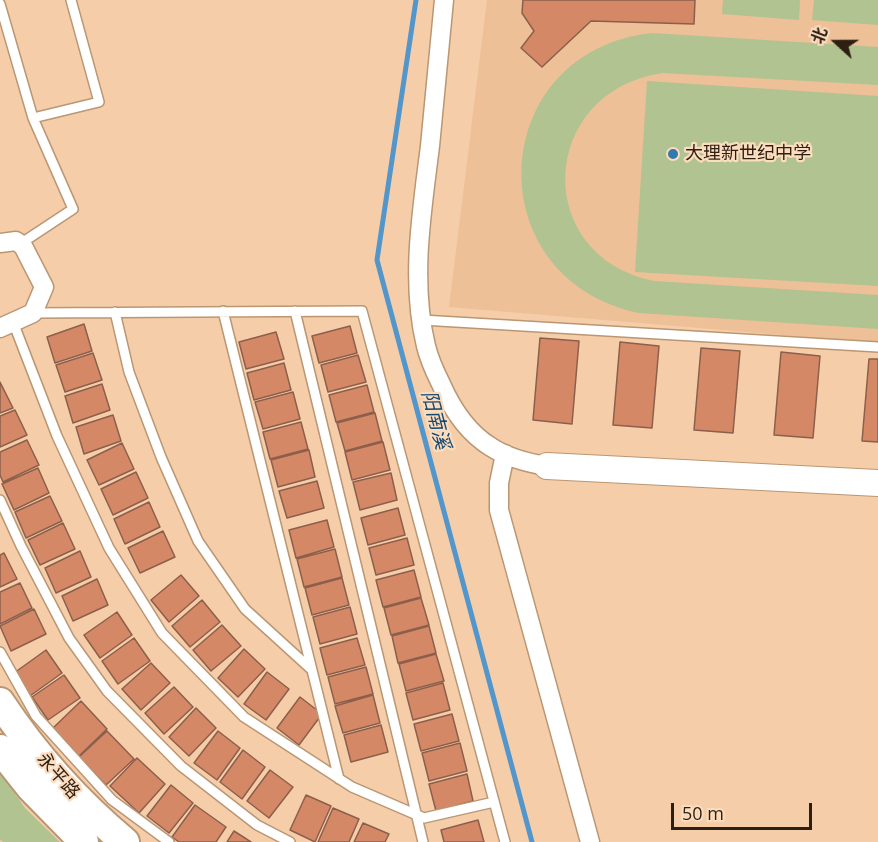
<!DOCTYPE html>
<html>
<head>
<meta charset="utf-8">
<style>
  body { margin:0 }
  #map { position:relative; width:878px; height:842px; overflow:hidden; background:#f5cea9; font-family:"Open Sans","Noto Sans SC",sans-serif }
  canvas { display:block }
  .north { position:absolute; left:806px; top:12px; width:60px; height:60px; -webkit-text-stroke:4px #fcdcbf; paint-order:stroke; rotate:291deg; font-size:16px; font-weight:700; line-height:24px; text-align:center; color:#2d1f11 }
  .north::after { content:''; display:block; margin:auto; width:21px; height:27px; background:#2d1f11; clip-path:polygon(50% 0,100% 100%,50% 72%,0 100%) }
  .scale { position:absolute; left:671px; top:803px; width:141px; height:27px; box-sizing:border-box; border:3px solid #2d1f11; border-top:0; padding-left:8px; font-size:18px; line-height:21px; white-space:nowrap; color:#2d1f11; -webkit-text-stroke:4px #fcdcbf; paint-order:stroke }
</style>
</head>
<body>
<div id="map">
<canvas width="878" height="842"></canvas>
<div class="north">北</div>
<div class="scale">50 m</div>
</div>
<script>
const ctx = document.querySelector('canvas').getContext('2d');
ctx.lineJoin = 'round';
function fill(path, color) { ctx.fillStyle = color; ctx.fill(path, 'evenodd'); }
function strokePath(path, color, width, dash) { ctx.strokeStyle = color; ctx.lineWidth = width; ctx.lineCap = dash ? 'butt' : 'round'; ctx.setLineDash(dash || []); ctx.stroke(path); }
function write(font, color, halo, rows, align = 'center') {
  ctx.font = font + ' "Open Sans","Noto Sans SC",sans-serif'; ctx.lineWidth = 4.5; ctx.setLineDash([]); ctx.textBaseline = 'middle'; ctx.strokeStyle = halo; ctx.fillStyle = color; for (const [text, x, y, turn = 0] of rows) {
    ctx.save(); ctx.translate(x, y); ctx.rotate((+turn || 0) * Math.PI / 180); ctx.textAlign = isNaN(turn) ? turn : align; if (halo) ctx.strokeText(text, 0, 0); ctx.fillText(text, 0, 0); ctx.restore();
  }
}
fill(new Path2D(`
  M487 0H878V343L449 307Z`), '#edc097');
fill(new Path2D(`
  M723 0H800L799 20 722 14Z
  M814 0H878V25L812 20Z
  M652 33 878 47V85L662 73C538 92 531 256 654 281L878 295V329L639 313C475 278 486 51 652 33Z
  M647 81 878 96V286L635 272Z
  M0 772 25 808 60 842H3L0 840Z`), '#b0c390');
strokePath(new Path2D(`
  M416 0 377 260 532 842`), '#5396cc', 5);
const building = new Path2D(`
  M523 0H695L694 24 591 21 542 67 521 48 534 31 522 13Z
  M84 324 92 351 55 363 47 337Z
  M350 326 357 353 319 363 312 336Z
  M276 332 284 359 246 369 239 342Z
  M540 338 579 341 572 424 533 420Z
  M620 342 659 346 652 428 613 425Z
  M701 348 740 351 733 433 694 430Z
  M781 352 820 356 813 438 774 435Z
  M93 353 102 380 65 392 56 365Z
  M358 355 366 382 328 392 321 365Z
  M869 359H878V442L862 441Z
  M284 363 291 390 254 400 247 373Z
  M0 382 13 408 0 413Z
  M102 384 110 410 73 423 65 396Z
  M367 385 374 412 336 422 329 395Z
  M293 392 300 419 263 429 255 402Z
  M15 410 27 435 0 447V416Z
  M375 413 382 441 345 451 337 423Z
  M113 415 121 441 84 454 76 427Z
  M301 422 308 449 270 459 263 432Z
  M27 440 39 465 3 482 0 475V452Z
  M383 442 390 470 352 480 345 452Z
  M122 443 134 469 99 485 87 460Z
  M309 450 315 477 278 487 271 460Z
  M38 468 49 493 14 510 2 484Z
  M136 472 148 498 113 515 101 489Z
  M391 473 397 500 360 510 353 482Z
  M317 481 324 508 287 518 279 491Z
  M50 496 62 521 26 538 15 512Z
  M149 502 160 527 125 544 114 519Z
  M398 508 405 535 368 545 361 518Z
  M327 520 334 547 296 558 289 530Z
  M63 523 75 549 40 565 28 540Z
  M163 531 175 557 140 573 128 548Z
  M407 538 414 565 376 575 369 548Z
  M335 549 342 577 304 587 297 559Z
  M80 551 91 577 56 593 45 568Z
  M4 553 17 579 0 587V555Z
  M414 570 421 597 383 607 376 580Z
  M181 575 199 596 169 622 151 600Z
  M342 578 349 605 312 615 305 588Z
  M97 579 108 605 73 621 62 596Z
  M20 583 32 608 0 624V592Z
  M421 598 429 625 391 635 384 608Z
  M202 600 220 622 190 647 172 626Z
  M350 607 357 634 320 644 313 617Z
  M34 609 46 634 11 651 0 626Z
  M117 612 132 635 100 658 84 635Z
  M222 625 241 646 211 671 193 650Z
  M429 626 436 653 398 663 392 636Z
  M134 638 150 661 118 684 102 661Z
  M357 638 365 665 327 675 320 648Z
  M244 649 265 669 238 697 218 678Z
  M46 650 62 673 30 696 14 673Z
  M436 654 444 681 406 691 399 664Z
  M151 663 170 683 141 710 122 689Z
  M366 667 373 694 335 704 328 677Z
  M267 672 289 689 266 720 244 704Z
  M64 675 80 698 48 720 32 697Z
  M443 683 450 710 413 720 406 693Z
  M174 687 193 707 164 734 145 713Z
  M373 695 380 723 343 733 335 706Z
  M300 697 322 714 299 745 277 728Z
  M81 701 107 729 79 756 53 728Z
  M196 708 216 728 189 756 169 737Z
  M452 714 459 741 421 751 414 724Z
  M381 725 388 752 351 762 344 735Z
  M107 731 134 759 106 785 79 757Z
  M218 731 240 748 217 780 194 763Z
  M460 743 467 771 429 781 422 753Z
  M243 750 265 767 242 799 220 782Z
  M137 758 165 784 139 813 110 786Z
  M270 770 293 787 269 818 247 801Z
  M467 774 473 801 436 811 429 784Z
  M171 785 193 803 169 833 147 816Z
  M306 795 331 806 315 842 290 830Z
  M195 805 226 827 216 842H179L172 837Z
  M333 808 359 819 349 842H318Z
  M478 820 484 842H444L441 830Z
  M363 823 389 834 385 842H354Z
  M234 831 251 842H227Z`);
fill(building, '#d58866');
strokePath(building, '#8c5f4c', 1.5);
const lane = new Path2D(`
  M0 4 33 118 73 209 20 244
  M33 118 99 102 71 0
  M223 311 339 779
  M295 311 423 842
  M115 312 129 372 161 457 198 541 245 609 312 670
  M33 313 362 311 505 842
  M422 320 878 347
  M13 322 57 436 109 548 162 633 244 717 352 787 424 818 494 802
  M0 500 21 546 69 638 107 691 181 766 257 825 290 842
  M0 652 36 716 112 800 169 842`);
const street = new Path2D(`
  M444 0C439 49 435 97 430 146 422 211 410 280 426 346 429 359 435 372 441 384 452 409 468 433 491 447 508 458 528 463 547 466
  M0 243 16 241 23 246 44 287 33 313 0 328
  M505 454 499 483V510L590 842`);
const secondary = new Path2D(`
  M547 466 878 483`);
const primary = new Path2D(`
  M0 702C35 755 76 801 125 842
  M0 749 31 788 84 842`);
strokePath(lane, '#bb9673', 12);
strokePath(street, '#bb9673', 21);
strokePath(secondary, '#bb9673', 28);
strokePath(primary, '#bb9673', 32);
strokePath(lane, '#fff', 9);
strokePath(street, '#fff', 18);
strokePath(secondary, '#fff', 26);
strokePath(primary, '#fff', 28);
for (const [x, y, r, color] of [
  [673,154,6,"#3479ae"]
]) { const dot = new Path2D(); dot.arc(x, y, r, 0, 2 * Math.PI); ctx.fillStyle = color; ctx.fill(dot); strokePath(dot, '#fcdcbf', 2); }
write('18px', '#2d1f11', '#fcdcbf', [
  ["大理新世纪中学",685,154]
], 'left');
write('18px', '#2d1f11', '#fcdcbf', [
  ["永平路",58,776,49]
]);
write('italic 20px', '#17496e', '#fcdcbf', [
  ["阳南溪",435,420,75]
]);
</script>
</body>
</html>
